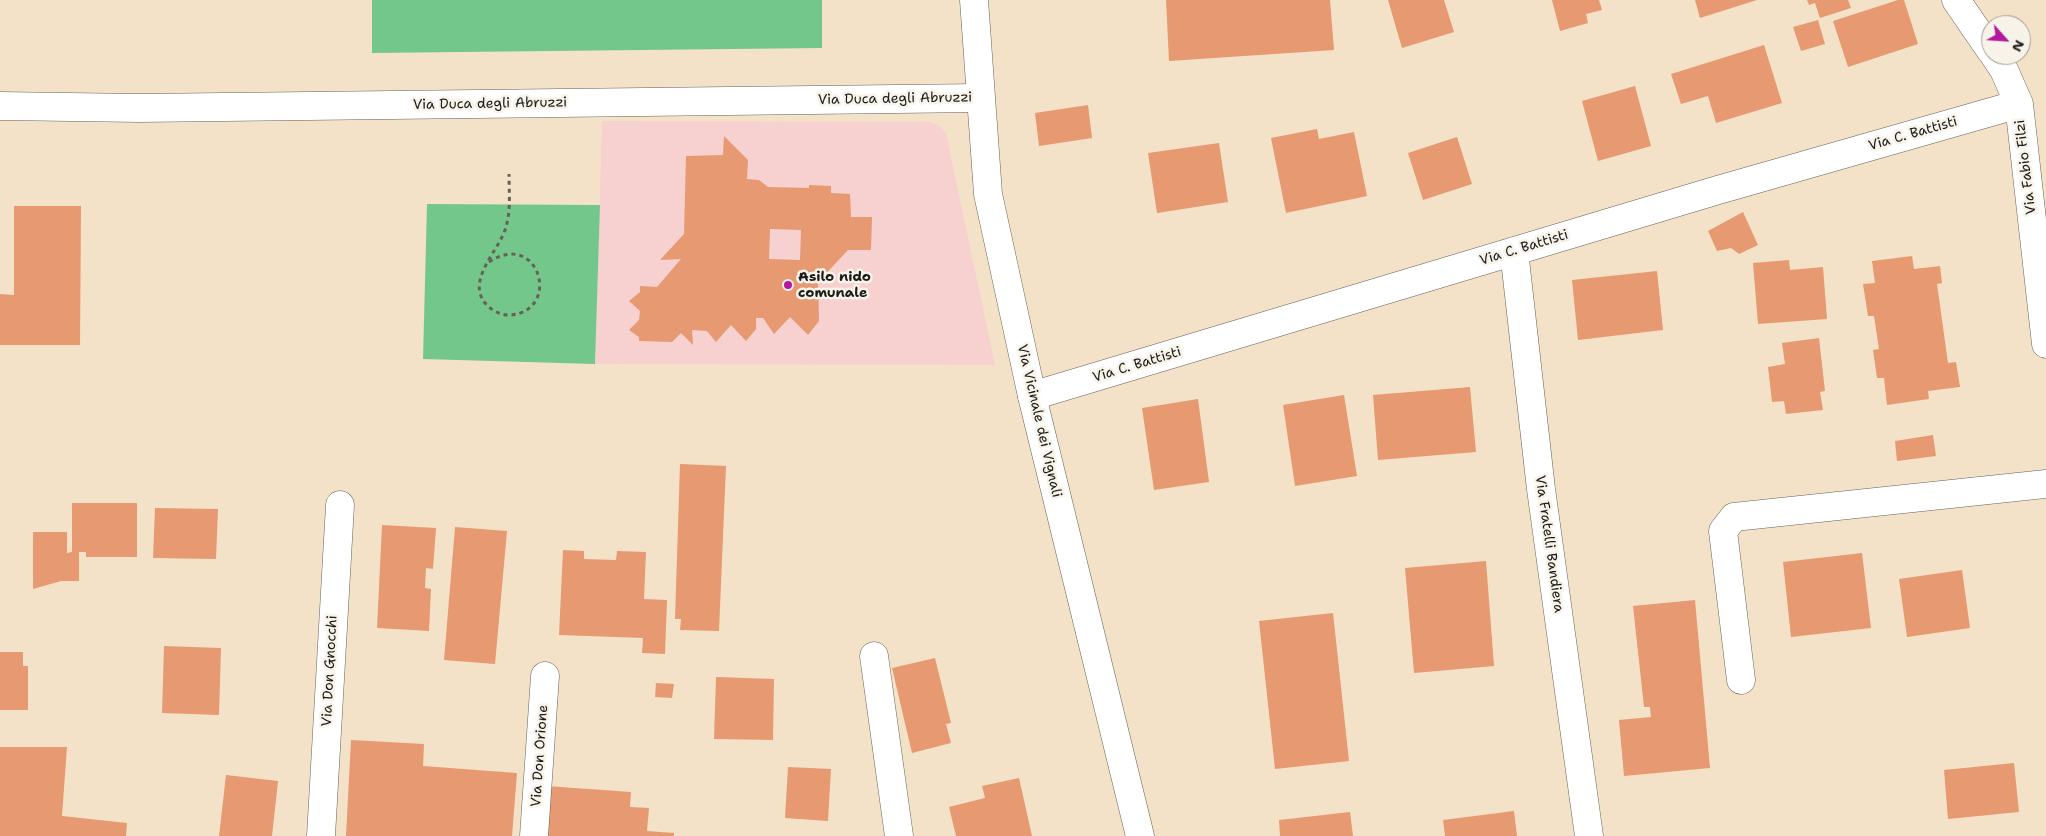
<!DOCTYPE html>
<html>
<head>
<meta charset="utf-8">
<style>
  body { margin:0 }
  #map { position:relative; width:2046px; height:836px; overflow:hidden; background:#f3e2c7; font-family:"Shantell Sans",sans-serif }
  canvas { display:block }
  .north { position:absolute; left:1981px; top:15px; width:50px; height:50px; box-sizing:border-box; background:#f7f3e8; border:1px solid #9f9d96; border-radius:50%; rotate:116deg; font-size:14px; font-weight:700; line-height:20px; text-align:center; color:#1c1c1c }
  .north::after { content:''; display:block; margin:auto; width:18px; height:22px; background:#b5179e; clip-path:polygon(50% 0,100% 100%,50% 72%,0 100%) }
</style>
</head>
<body>
<div id="map">
<canvas width="2046" height="836"></canvas>
<div class="north">N</div>
</div>
<script>
const ctx = document.querySelector('canvas').getContext('2d');
ctx.lineJoin = 'round';
function fill(path, color) { ctx.fillStyle = color; ctx.fill(path, 'evenodd'); }
function strokePath(path, color, width, dash) { ctx.strokeStyle = color; ctx.lineWidth = width; ctx.lineCap = dash ? 'butt' : 'round'; ctx.setLineDash(dash || []); ctx.stroke(path); }
function write(font, color, halo, rows, align = 'center') {
  ctx.font = font + ' "Shantell Sans",sans-serif'; ctx.lineWidth = 5; ctx.setLineDash([]); ctx.textBaseline = 'middle'; ctx.strokeStyle = halo; ctx.fillStyle = color; for (const [text, x, y, turn = 0] of rows) {
    ctx.save(); ctx.translate(x, y); ctx.rotate((+turn || 0) * Math.PI / 180); ctx.textAlign = isNaN(turn) ? turn : align; if (halo) ctx.strokeText(text, 0, 0); ctx.fillText(text, 0, 0); ctx.restore();
  }
}
fill(new Path2D(`
  M602 121 930 122 940 126 946 134 995 365 595 364Z`), '#f7d0d0');
fill(new Path2D(`
  M372 0H822V48L372 53Z
  M427 204 600 205 595 364 423 359Z`), '#74c78a');
fill(new Path2D(`
  M1166 0H1330L1334 50 1169 61Z
  M1388 0H1444L1454 32 1402 48Z
  M1552 0H1599L1602 10 1586 14 1588 23 1560 31Z
  M1695 0H1757L1700 18Z
  M1807 0H1848L1851 8 1820 18 1815 3 1809 5Z
  M1898 0H1904L1918 44 1848 67 1833 21Z
  M1818 20 1825 44 1801 51 1793 27Z
  M1764 45 1782 103 1716 123 1708 96 1681 104 1671 74Z
  M1635 86 1651 146 1598 161 1582 101Z
  M1088 105 1092 138 1039 146 1035 113Z
  M1317 129 1319 139 1354 132 1367 196 1286 213 1271 138Z
  M724 136 748 160 747 179 759 180 768 187 809 188V185L831 186V193L850 194 851 217H872L871 250H848L818 282 819 321 808 335 790 317 774 334 763 318H756V329L746 341 731 325 716 342 707 331 692 330 693 345 681 333 672 342 639 341V337L629 330 639 320 640 311 629 301 640 292V286L657 287 681 259 660 260 684 234 686 156 723 155ZM770 229 801 230 800 260 769 259Z
  M1457 137 1472 184 1423 200 1408 153Z
  M1219 143 1228 202 1157 213 1148 153Z
  M14 206H81L80 345H0V294L14 295Z
  M1743 212 1758 245 1739 254 1731 248 1717 251 1708 231Z
  M1912 256 1914 269 1940 266 1942 283 1937 284 1948 363 1956 362 1960 387 1928 391 1929 399 1887 405 1884 378H1877L1873 350 1879 349 1874 316H1868L1863 284 1875 283 1872 261Z
  M1789 260 1790 270 1823 267 1827 319 1758 324 1753 263Z
  M1657 271 1663 330 1578 340 1572 280Z
  M1819 338 1825 391 1820 392 1823 410 1786 414 1784 401 1772 402 1768 367 1785 364 1782 343Z
  M1470 387 1476 452 1378 460 1373 395Z
  M1344 395 1357 476 1295 486 1283 405Z
  M1198 399 1209 482 1154 490 1142 408Z
  M1933 435 1936 456 1897 461 1895 441Z
  M680 464 726 466 719 631 680 630 681 619H675Z
  M72 503H137V557H86V552H79V581H61L33 589V532H67V553L72 552Z
  M155 508 218 509 216 559 153 558Z
  M382 525 436 528 433 569 426 568 425 588 431 589 429 631 377 628Z
  M455 527 507 531 495 664 444 660Z
  M563 550 584 551V559L616 560 617 551 646 552 644 599 667 600 665 654 642 653 643 638 559 635Z
  M1862 553 1871 628 1791 637 1783 562Z
  M1486 561 1494 666 1414 673 1405 568Z
  M1962 570 1970 628 1907 637 1899 579Z
  M1695 600 1710 768 1624 776 1619 720 1651 717 1650 707H1644L1633 606Z
  M1333 613 1349 761 1275 769 1259 621Z
  M164 646 221 648 219 715 162 713Z
  M0 652H23V666H28V710H0Z
  M935 658 951 723 946 724 951 743 912 753 892 668Z
  M716 677 774 679 773 740 714 739Z
  M656 683 674 684 672 698 655 697Z
  M351 740 424 744 423 766 517 773 512 836H346Z
  M0 747H67L62 816 127 823 126 836H0Z
  M2014 763 2019 812 1948 819 1944 770Z
  M788 767 831 769 828 821 785 818Z
  M226 775 278 781 272 836H219Z
  M1019 778 1032 836H956L949 807 985 798 982 786Z
  M547 786 631 792 630 807 649 808 647 831 674 833V836H543Z
  M1514 811 1517 836H1445L1443 820Z
  M1350 812 1353 836H1280L1279 820Z`), '#e79972');
const minor = new Path2D(`
  M1956 0 1991 51
  M1994 55 2004 70 2019 104 2046 344
  M0 106 140 108 980 98
  M1514 251 1541 489 1589 836
  M1032 396 1718 190 2019 104
  M874 656 899 836
  M1741 680 1723 531 1734 517 2046 484
  M321 836 340 505
  M534 836 545 676`);
const tertiary = new Path2D(`
  M974 0 988 194 1032 396 1140 836`);
strokePath(minor, '#676158', 29);
strokePath(tertiary, '#676158', 29);
strokePath(new Path2D(`
  M489 262C539 229 562 310 511 315 501 316 491 310 485 303 466 279 500 250 506 227 511 210 509 191 509 174`), '#676158', 3, [4, 4]);
strokePath(minor, '#fff', 28);
strokePath(tertiary, '#fff', 28);
for (const [x, y, r, color] of [
  [788,285,5,"#b5179e"]
]) { const dot = new Path2D(); dot.arc(x, y, r, 0, 2 * Math.PI); ctx.fillStyle = color; ctx.fill(dot); strokePath(dot, '#f7f3e8', 2); }
write('14px', '#1c1c1c', '#f7f3e8', [
  ["Via Duca degli Abruzzi",895,99,-1],
  ["Via Duca degli Abruzzi",490,104,-1],
  ["Via C. Battisti",1913,134,-16],
  ["Via Fabio Filzi",2026,167,-97],
  ["Via C. Battisti",1524,248,-17],
  ["Via C. Battisti",1137,365,-17],
  ["Via Vicinale dei Vignali",1039,421,77],
  ["Via Fratelli Bandiera",1549,544,82],
  ["Via Don Gnocchi",330,671,-87],
  ["Via Don Orione",540,756,-86]
]);
write('bold 14px', '#1c1c1c', '#f7f3e8', [
  ["Asilo nido",798,277],
  ["comunale",798,293]
], 'left');
</script>
</body>
</html>
